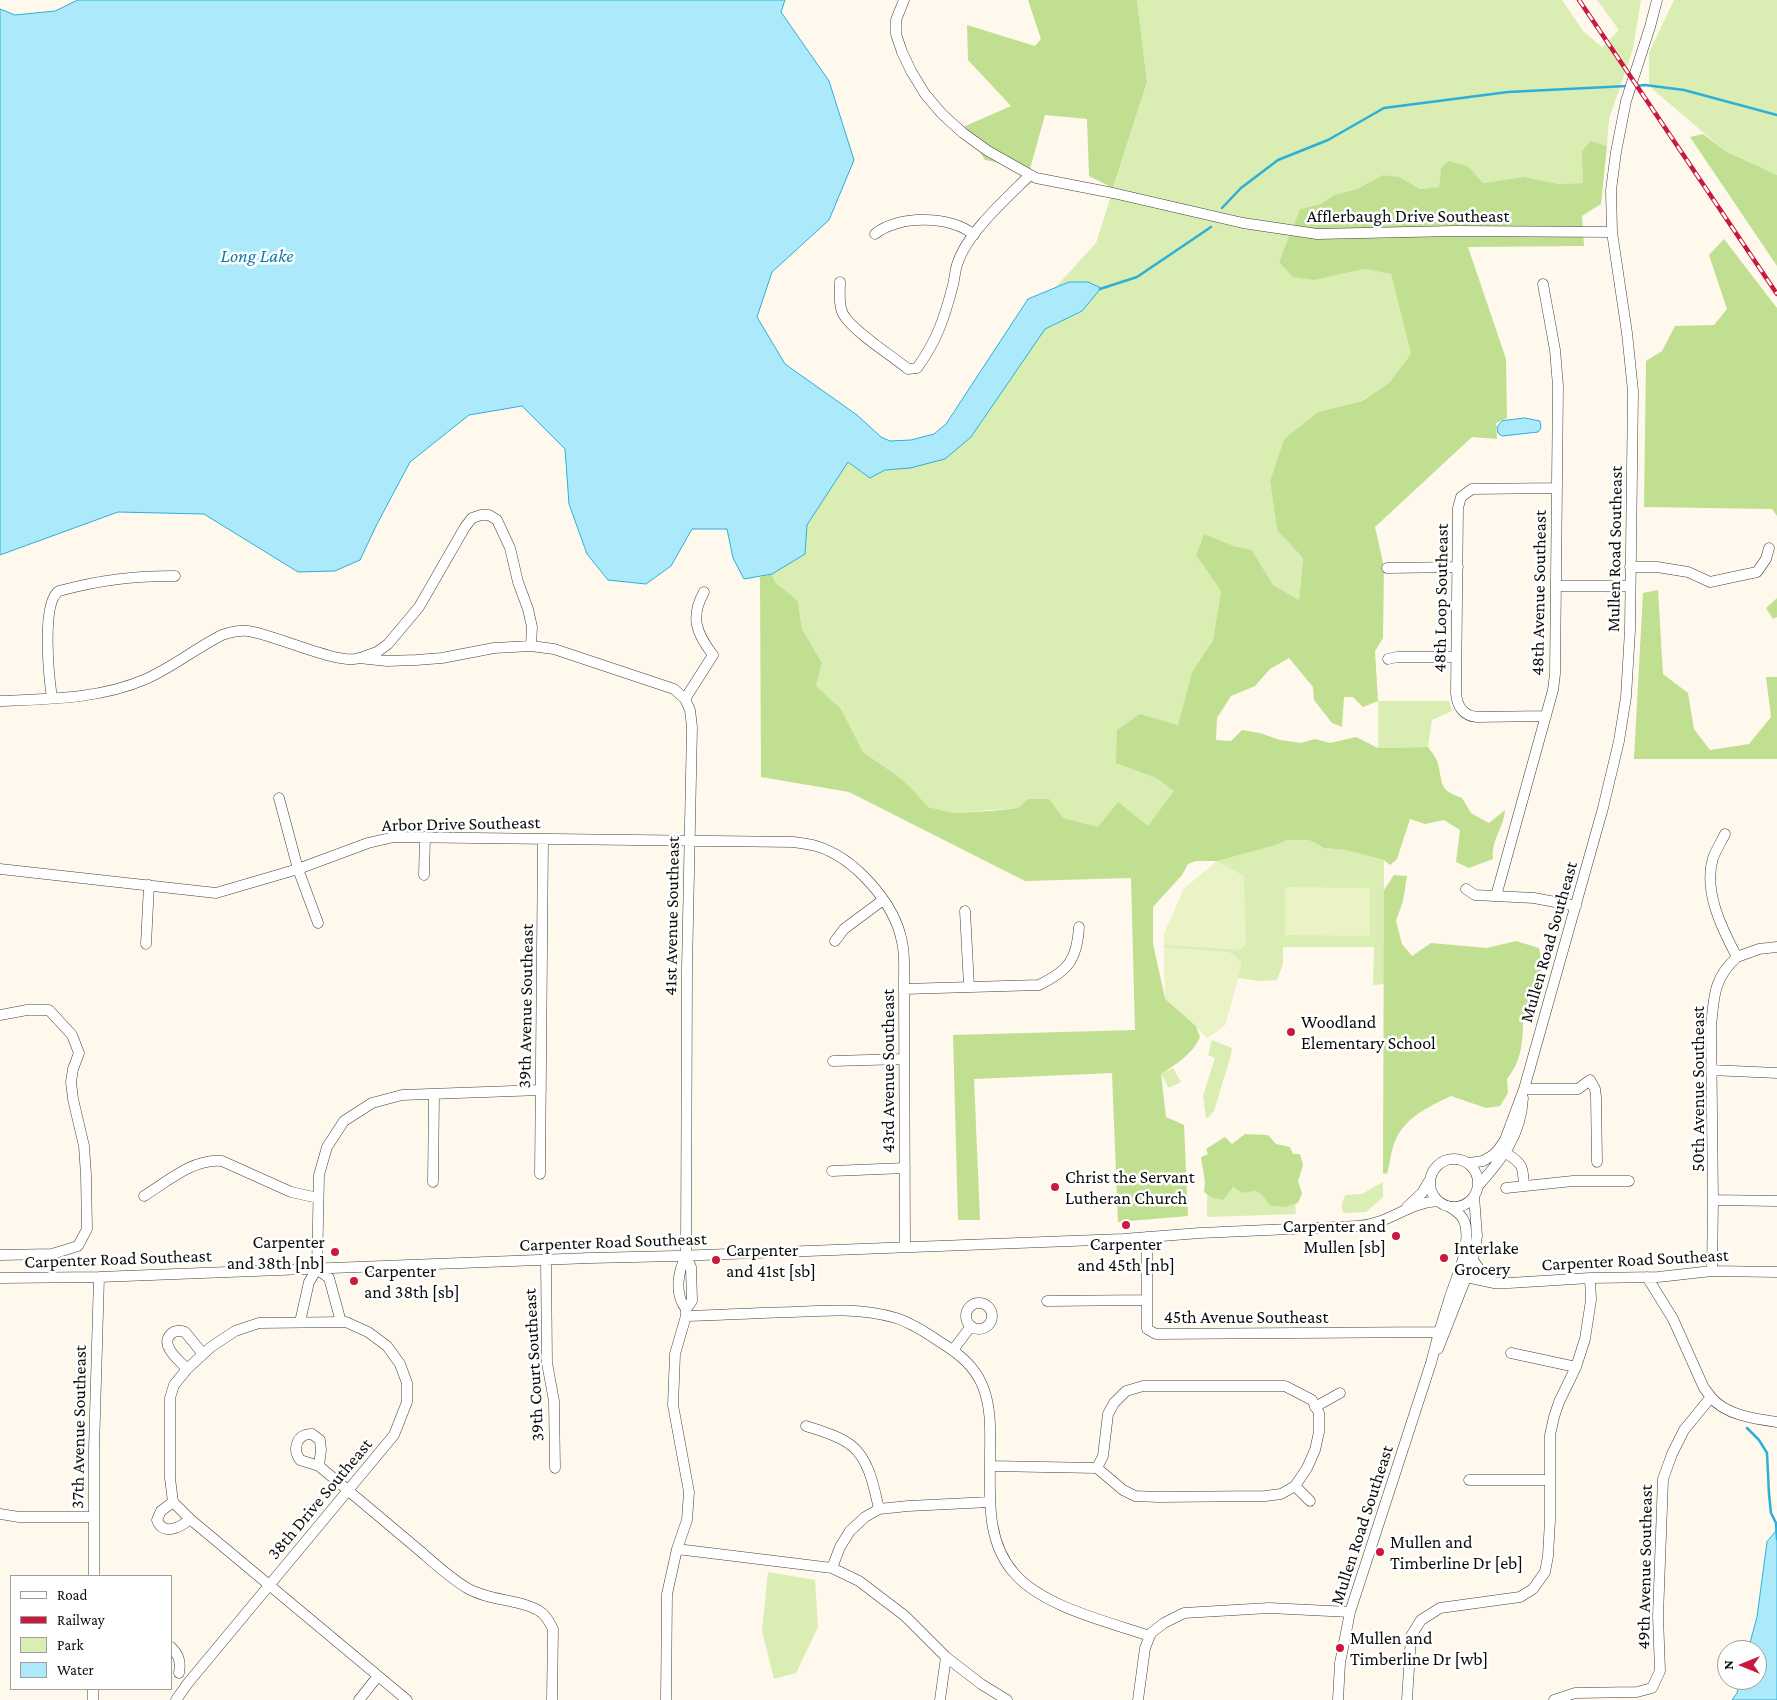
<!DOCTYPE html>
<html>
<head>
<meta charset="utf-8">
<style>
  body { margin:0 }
  #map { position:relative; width:1777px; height:1700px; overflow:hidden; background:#fff8ec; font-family:"Crimson Pro",serif }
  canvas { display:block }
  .legend { position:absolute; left:10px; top:1575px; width:162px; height:115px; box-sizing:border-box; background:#fff; border:1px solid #9e9e9e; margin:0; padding:6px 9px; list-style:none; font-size:15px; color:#0d0d0d }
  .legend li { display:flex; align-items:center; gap:10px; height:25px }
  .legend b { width:25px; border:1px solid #9e9e9e }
  .north { position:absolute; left:1717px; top:1640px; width:50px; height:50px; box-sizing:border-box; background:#fff; border:1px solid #9e9e9e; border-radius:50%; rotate:270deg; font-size:14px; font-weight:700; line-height:20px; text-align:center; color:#0d0d0d }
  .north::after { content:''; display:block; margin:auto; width:18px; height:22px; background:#c9193c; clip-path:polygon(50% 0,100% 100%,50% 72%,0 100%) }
</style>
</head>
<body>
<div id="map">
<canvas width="1777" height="1700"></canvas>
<ul class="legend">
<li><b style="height:6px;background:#fff"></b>Road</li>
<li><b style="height:6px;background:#c9193c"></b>Railway</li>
<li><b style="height:14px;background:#daedb2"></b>Park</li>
<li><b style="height:14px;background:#aceafb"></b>Water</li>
</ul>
<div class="north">N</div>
</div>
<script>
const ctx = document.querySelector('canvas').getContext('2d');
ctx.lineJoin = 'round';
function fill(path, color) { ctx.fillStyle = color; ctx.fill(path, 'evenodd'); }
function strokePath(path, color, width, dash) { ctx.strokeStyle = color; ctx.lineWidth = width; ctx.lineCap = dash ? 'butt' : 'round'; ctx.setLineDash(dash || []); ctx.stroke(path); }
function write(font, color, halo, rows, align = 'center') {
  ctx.font = font + ' "Crimson Pro",serif'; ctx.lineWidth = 5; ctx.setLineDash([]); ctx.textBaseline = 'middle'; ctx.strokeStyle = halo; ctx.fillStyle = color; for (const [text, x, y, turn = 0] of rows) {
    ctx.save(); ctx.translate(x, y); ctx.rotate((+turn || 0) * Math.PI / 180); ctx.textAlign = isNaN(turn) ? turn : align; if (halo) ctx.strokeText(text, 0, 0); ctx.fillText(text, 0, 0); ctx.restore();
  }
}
fill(new Path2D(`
  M1137 0H1562L1583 31 1602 47 1619 30 1597 0H1641L1633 49 1609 119 1607 146 1591 141 1583 183 1559 184 1524 177 1483 183 1469 167 1441 168 1439 187 1420 189 1400 177 1383 175 1357 189 1334 195 1321 204 1300 209 1279 262 1315 280 1364 269 1391 274 1411 354 1389 383 1361 401 1318 412 1284 439 1270 481 1277 530 1303 558 1299 600 1273 585 1252 550 1234 546 1204 534 1196 555 1221 591 1213 640 1192 672 1178 725 1140 714 1117 763 1156 778 1175 791 1148 826 1098 827 1018 808 954 813 928 807 913 790 899 777 863 752 841 709 816 686 822 663 802 629 798 601 775 582 772 574 805 554 807 525 848 462 870 478 885 470 910 468 971 437 1045 328 1082 311 1100 288C1082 278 1072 281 1053 290L1096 243 1147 82Z
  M1674 0H1777V175L1725 151 1649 86V53Z
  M1378 701H1449L1452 711 1432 720 1428 747 1378 748Z
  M1287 840H1309L1324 848 1346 850 1384 860V984L1373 985 1374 947H1283V964L1277 980 1260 981 1238 978 1225 1025 1207 1038 1196 1026 1165 999 1164 934 1184 889 1217 861 1276 845Z
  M1212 1040 1232 1048 1231 1055 1214 1111 1209 1117 1206 1118 1203 1096 1215 1058 1208 1055Z
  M1173 1068 1181 1082 1169 1088 1161 1074Z
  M1383 1182V1197L1366 1212 1344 1213C1340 1208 1342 1200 1346 1195L1362 1194Z
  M1232 1187 1242 1193 1255 1191 1262 1195 1270 1206 1284 1207 1295 1203 1296 1214 1207 1217V1194L1211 1197Z
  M768 1572 815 1580 818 1627 796 1673 774 1679 762 1631Z`), '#daedb2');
fill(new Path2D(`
  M1028 0H1137L1147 82 1113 188 1089 176 1087 119 1045 115 1030 169 985 160 963 127 1011 106 968 60 967 25 1035 46 1041 39Z
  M1703 134 1725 151 1777 175V266L1690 137Z
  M1591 141 1607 146 1601 204 1582 216 1584 246 1468 247 1506 359 1507 418 1496 423 1497 439 1472 437 1375 527 1384 567 1383 638 1375 651 1378 701 1363 707 1353 697H1344L1342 727 1332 723 1314 700 1313 687 1289 658 1270 669 1255 686 1231 696 1217 718 1216 740 1231 741 1242 730 1260 733 1280 740 1301 743 1315 739 1330 743 1356 737 1378 748 1428 747C1431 751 1435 756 1437 761 1444 782 1436 789 1462 798L1471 813 1489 823 1505 810C1504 828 1491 839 1493 859L1469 868 1456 862 1460 830 1444 820 1425 824 1410 819 1397 859 1390 865 1384 860 1346 850 1324 848 1309 840H1287L1276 845 1217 861H1196L1188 864 1182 875 1153 907V944L1165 998 1196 1026 1200 1037C1193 1054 1176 1064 1161 1074L1166 1117 1184 1125 1188 1216 1118 1222 1112 1073 974 1079 980 1220H958L953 1035 1135 1030 1131 878 1025 881 849 792 761 777 760 577 772 574 775 582 798 601 802 629 822 663 816 686 841 709 863 752 899 777 913 790 928 807 954 813 991 811 1018 808 1028 799H1049L1063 818 1098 827 1118 802 1148 826 1174 791 1156 778 1116 763 1117 730 1140 714 1178 725 1192 672 1213 640 1221 591 1196 555 1204 534 1234 546 1252 550 1273 585 1299 600 1303 558 1277 530 1270 481 1284 439 1318 412 1362 401 1389 383 1411 354 1391 274 1364 269 1315 280 1293 277 1279 262 1300 209 1321 204 1334 195 1357 189 1383 175 1400 177 1420 189 1439 187 1441 168 1449 161 1469 167 1483 183 1524 177 1559 184 1583 183 1582 151Z
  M1724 239 1777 308V516L1772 509 1644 507 1646 361 1662 351 1675 326 1714 325 1727 309 1709 255Z
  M1658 590 1663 674 1688 693 1694 729 1710 750 1749 744 1771 717 1766 677H1777V759H1634L1643 593Z
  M1777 598V617L1773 619 1766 608Z
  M1394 875 1407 876 1403 901 1396 921 1402 944 1412 956 1431 943 1487 948 1516 941 1539 948 1542 964 1535 1008 1523 1017C1523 1040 1522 1061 1507 1079L1508 1093 1500 1106 1486 1108 1451 1096C1430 1106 1406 1117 1396 1139 1391 1150 1390 1163 1387 1174L1383 1173 1384 890Z
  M1245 1134 1268 1135 1276 1144 1290 1147 1293 1154H1300L1303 1165 1298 1181 1302 1193 1298 1203 1284 1207 1270 1206 1262 1195 1255 1191 1242 1193 1233 1187 1223 1200 1211 1197 1204 1192 1205 1182 1201 1157 1208 1154 1206 1149 1225 1137 1232 1144Z`), '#c0df90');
fill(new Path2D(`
  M1217 861 1244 876 1246 944 1240 950 1164 945V934L1184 889Z
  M1285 887 1370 888V936L1285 935Z
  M1164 947 1229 952 1237 957 1242 964 1225 1025 1207 1038 1196 1026 1165 999Z`), '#eaf3c5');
const water = new Path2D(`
  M78 0H785L781 12 829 81 854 160 829 220 772 272 757 317 785 364 857 415 881 437 890 441 911 440 934 434 946 424 1028 299 1069 282H1088L1101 288 1082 311 1045 329 971 437 945 459 910 468 885 470 870 478 848 462 807 525 805 554 772 574 744 579 733 558 727 529H692L671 566 646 584 608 580 587 554 569 504 565 449 522 406 469 415 410 462 377 524 360 560 335 571 298 572 204 514 118 512 0 555V9L15 15 55 11Z
  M1525 418 1540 421 1541 428 1538 432 1502 436 1498 433 1497 427 1502 421Z
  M1777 1530V1700H1732L1737 1693 1740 1680H1757V1650H1748L1757 1617 1767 1542Z`);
fill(water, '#aceafb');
strokePath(water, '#2cafd9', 1);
strokePath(new Path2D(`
  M1635 86 1645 85 1684 90 1777 115
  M1222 208 1241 188 1278 160 1328 140 1384 108 1508 92 1627 86
  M1100 289 1137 277 1211 227
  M1747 1428 1759 1440 1767 1453 1769 1494 1771 1513 1776 1523 1777 1539`), '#2cafd9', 2.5);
const minor = new Path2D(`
  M904 0 896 20V34L902 52 911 71 925 94 942 114 963 133 988 151 1036 178 1113 193 1243 223 1317 234 1454 231 1612 232
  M875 234C897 215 952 215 974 235
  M840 282C840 293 838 308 845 317 856 333 892 356 908 369L917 368C937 341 945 316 953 285 955 277 955 269 958 262 968 232 1008 197 1030 175
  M1630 567H1657L1688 572 1710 582 1757 572 1766 559 1769 548
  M1387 568 1458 567
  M1556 586H1630
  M363 657 377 652 388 644 419 607 465 527 472 518 481 515H489L497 520 510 548 518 582 528 609 532 627 531 646
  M1388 659 1397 657H1456
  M52 698C49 678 41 602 59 591 100 580 133 576 175 576
  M0 701C49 699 100 699 146 679 173 667 196 648 222 635 231 632 239 630 248 631 273 634 340 666 359 658L387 661 416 660 442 658 494 648 531 646 554 649 674 689 685 699
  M1546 716 1477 717C1463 716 1457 706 1456 693L1458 508 1461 497 1472 489 1557 488
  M279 798 298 869 318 923
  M0 869 216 893 298 869 368 843 394 837 793 842C801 843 809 844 816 846 854 857 895 903 902 942 905 954 904 968 904 980L905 1246
  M424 875 425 837
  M1466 889 1475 895 1534 898 1576 906
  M1496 896 1553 690 1555 674 1558 386 1555 350 1543 284
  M965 911 969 986
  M835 941 844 929 883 900
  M146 944 149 885
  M1737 957 1759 949 1777 947
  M904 989 1039 985C1068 971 1077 960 1079 927
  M0 1015 27 1010H49L72 1035 79 1053 73 1069 71 1082 73 1099 84 1146 86 1175 87 1229 78 1246 52 1254 0 1255
  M833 1061 904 1059
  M1711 1070 1777 1073
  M1524 1089H1578L1590 1080 1595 1089 1596 1097 1597 1162
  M1506 1153C1523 1164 1523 1166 1524 1186
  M1430 1183a24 24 0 1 1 48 0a24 24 0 1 1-48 0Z
  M1469 1163 1483 1161 1493 1155 1498 1150 1505 1140 1524 1089 1603 808 1619 741 1626 697 1630 630 1633 391 1627 333 1612 232 1611 190 1616 152 1626 101 1650 27 1657 0
  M832 1171 905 1168
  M540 1174 543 839
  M433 1182 434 1095
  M1478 1186C1502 1159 1521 1136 1523 1098
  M1506 1188 1573 1181H1629
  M144 1196C168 1181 194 1158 222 1161L291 1192 318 1198
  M1713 1200 1777 1201
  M1407 1207 1422 1193 1429 1181
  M1147 1237V1329L1156 1334 1438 1332
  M546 1260 547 1363 554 1401 555 1468
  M1473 1260 1482 1273 1494 1282
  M1465 1261 1464 1273 1466 1277 1494 1283H1509L1590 1278 1658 1277 1712 1271 1777 1272
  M317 1269 329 1278 341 1322
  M1712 1271 1713 1200 1711 1027C1714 997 1713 979 1737 957 1722 929 1703 891 1713 858 1716 850 1721 842 1725 834
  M0 1278 99 1277 590 1258 676 1256 1123 1239 1200 1233 1358 1226C1390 1224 1406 1203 1438 1201
  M1047 1301 1147 1300
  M966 1316a13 13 0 1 1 26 0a13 13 0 1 1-26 0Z
  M686 1309C674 1294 678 1271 686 1256
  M686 1316C721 1315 756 1313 791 1312 827 1310 862 1308 896 1318 911 1323 927 1333 940 1342 958 1353 975 1366 983 1387 992 1410 990 1434 990 1458 990 1498 986 1541 1014 1573 1043 1607 1109 1622 1150 1636
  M300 1322 309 1282 317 1269 319 1175 327 1147 344 1121 372 1103 402 1095 541 1090
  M1438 1349 1473 1260 1477 1236 1474 1196
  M953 1350 971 1326
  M1511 1353 1576 1367
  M187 1369C180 1361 160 1346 170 1335 174 1330 179 1330 185 1332L203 1354
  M1711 1397C1725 1415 1755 1419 1777 1422
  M1315 1407 1340 1393
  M806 1426C821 1431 840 1436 852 1446 870 1461 874 1488 879 1509
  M319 1466 321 1450 320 1440 312 1434C297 1433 292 1449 300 1460L319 1466C350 1492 382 1519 413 1545 430 1559 447 1576 467 1588 488 1601 527 1600 542 1613 547 1617 550 1623 553 1629L552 1700
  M990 1466 1097 1468 1123 1490 1135 1496 1158 1497 1265 1496 1281 1494 1295 1486 1307 1468 1315 1450 1319 1432V1413L1312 1400 1285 1386H1143L1126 1391 1114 1403 1108 1414 1103 1456 1097 1468
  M1469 1480H1550
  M1295 1486 1310 1501
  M173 1502 161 1511 157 1520C163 1536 180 1528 190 1519
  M0 1514 19 1517H94
  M677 1549 832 1568 859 1581 905 1616 946 1657 981 1684 1007 1700
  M832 1568 840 1547 850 1531 865 1517 879 1509 908 1506 990 1502
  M94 1576V1449L99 1277
  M171 1647C179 1655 181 1662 179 1673
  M93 1700V1689
  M176 1700 188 1683 394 1435 407 1402V1383L400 1364 387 1346 368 1332 346 1322 259 1323 235 1331 211 1347 187 1369 174 1385 170 1398V1478L173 1502 190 1519 407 1700
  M359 1700 378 1676
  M666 1700 667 1594 677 1549 687 1520 689 1492 673 1405 675 1354 686 1316V1309L692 1301 691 1267 686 1256 687 969 692 727 690 710 685 699 713 655C696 633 690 617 704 592
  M940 1700 946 1657
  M1138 1700 1145 1648 1151 1633 1164 1623 1184 1613 1269 1608 1350 1612
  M1338 1700 1340 1663 1350 1612 1431 1363C1436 1342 1442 1321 1449 1300 1456 1277 1469 1253 1466 1229 1465 1217 1458 1212 1448 1206
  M1407 1700 1411 1636 1421 1620 1440 1608 1520 1597 1533 1589 1545 1572 1548 1556 1550 1520V1435L1554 1417 1559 1402 1576 1367 1585 1339 1591 1300 1590 1278
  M1554 1700 1575 1693 1637 1692 1652 1688 1660 1671 1658 1616 1663 1479 1672 1454 1684 1430 1711 1397 1704 1388 1673 1319 1647 1277`);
strokePath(minor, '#404040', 11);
strokePath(minor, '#fff', 10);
const rail = new Path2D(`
  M1579 0 1777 294`);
strokePath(rail, '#c9193c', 4.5);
strokePath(rail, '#fff', 2.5, [8]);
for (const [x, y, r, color] of [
  [1291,1032,5,"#c9193c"],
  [1055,1187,5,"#c9193c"],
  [1126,1225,5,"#c9193c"],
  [1396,1236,5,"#c9193c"],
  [335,1252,5,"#c9193c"],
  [1444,1258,5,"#c9193c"],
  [716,1260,5,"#c9193c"],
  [354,1281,5,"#c9193c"],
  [1380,1552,5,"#c9193c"],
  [1340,1648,5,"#c9193c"]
]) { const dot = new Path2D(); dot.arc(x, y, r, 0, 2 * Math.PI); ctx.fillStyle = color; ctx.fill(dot); strokePath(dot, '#fff', 2); }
write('18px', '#0d0d0d', '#fff', [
  ["Afflerbaugh Drive Southeast",1408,216],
  ["Mullen Road Southeast",1615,549,-89],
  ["48th Avenue Southeast",1539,593,-89],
  ["48th Loop Southeast",1441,598,-89],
  ["Arbor Drive Southeast",461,824,-1],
  ["41st Avenue Southeast",672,916,-89],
  ["Mullen Road Southeast",1549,942,-74],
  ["39th Avenue Southeast",526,1006,-89],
  ["43rd Avenue Southeast",888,1071,-90],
  ["50th Avenue Southeast",1698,1089,-90],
  ["Carpenter Road Southeast",613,1242,-2],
  ["Carpenter Road Southeast",118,1259,-2],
  ["Carpenter Road Southeast",1635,1260,-3],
  ["45th Avenue Southeast",1246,1317],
  ["39th Court Southeast",534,1365,-93],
  ["37th Avenue Southeast",79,1427,-89],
  ["38th Drive Southeast",320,1499,-50],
  ["Mullen Road Southeast",1362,1525,-72],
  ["49th Avenue Southeast",1645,1567,-89]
]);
write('18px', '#0d0d0d', '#fff', [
  ["Woodland",1301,1022],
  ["Elementary School",1301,1043],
  ["Christ the Servant",1065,1177],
  ["Lutheran Church",1065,1198],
  ["Carpenter and",1386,1226,"right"],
  ["Mullen [sb]",1386,1247,"right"],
  ["Carpenter",325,1242,"right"],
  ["and 38th [nb]",325,1263,"right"],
  ["Carpenter",1126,1244,"center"],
  ["and 45th [nb]",1126,1265,"center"],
  ["Interlake",1454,1248],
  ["Grocery",1454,1269],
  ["Carpenter",726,1250],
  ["and 41st [sb]",726,1271],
  ["Carpenter",364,1271],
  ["and 38th [sb]",364,1292],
  ["Mullen and",1390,1542],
  ["Timberline Dr [eb]",1390,1563],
  ["Mullen and",1350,1638],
  ["Timberline Dr [wb]",1350,1659]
], 'left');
write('italic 19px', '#0b7da9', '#fff', [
  ["Long Lake",257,256]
]);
</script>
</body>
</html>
